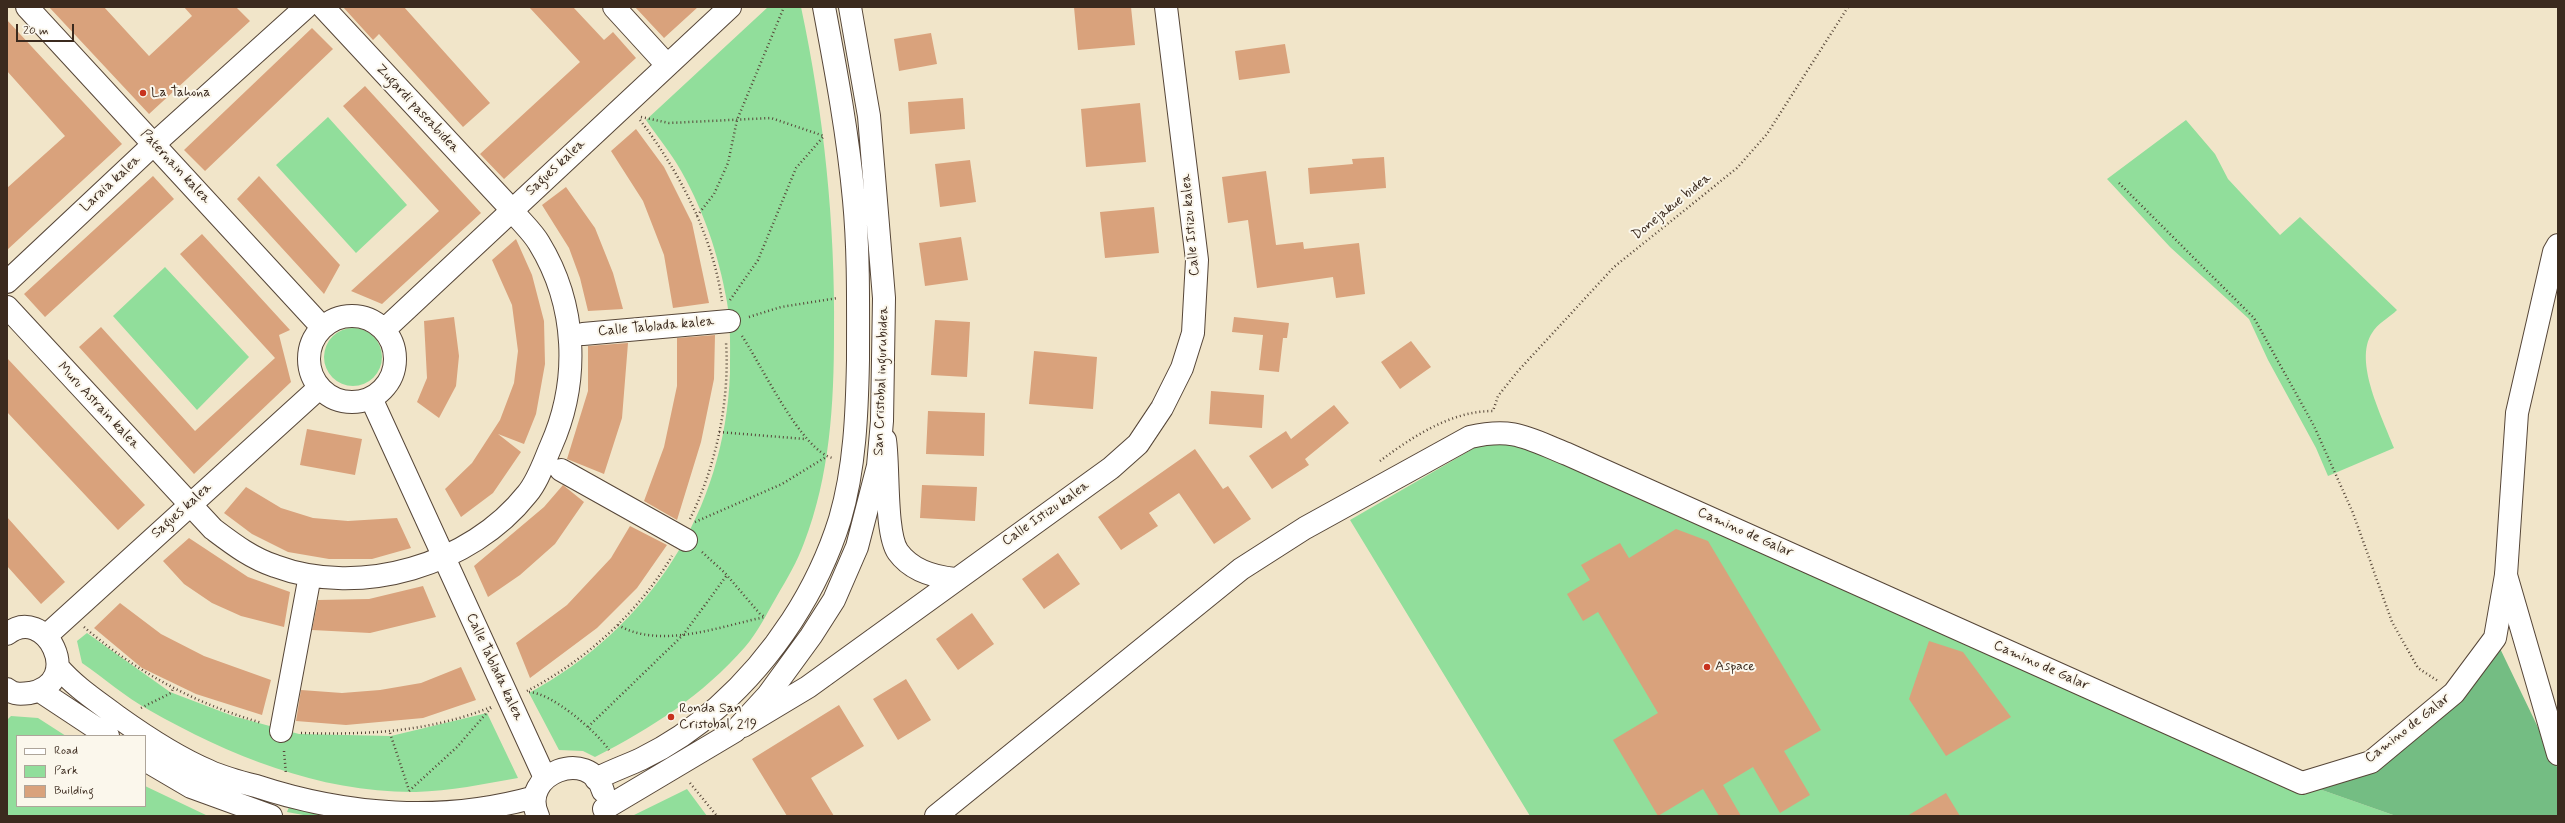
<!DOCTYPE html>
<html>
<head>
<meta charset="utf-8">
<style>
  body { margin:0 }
  #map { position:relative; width:2565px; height:823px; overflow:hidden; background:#f1e5c9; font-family:Mynerve,sans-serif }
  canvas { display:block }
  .frame { position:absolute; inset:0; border:8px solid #3b2a1e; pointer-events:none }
  .legend { position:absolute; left:16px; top:735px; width:130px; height:72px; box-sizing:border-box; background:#fbf7ec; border:1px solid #aea59a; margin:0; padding:5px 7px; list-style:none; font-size:12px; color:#3b2a1e }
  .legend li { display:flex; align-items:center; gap:8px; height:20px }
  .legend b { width:20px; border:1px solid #aea59a }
  .scale { position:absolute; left:16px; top:24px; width:58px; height:18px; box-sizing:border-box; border:2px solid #3b2a1e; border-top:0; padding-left:5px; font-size:12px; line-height:14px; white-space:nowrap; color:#3b2a1e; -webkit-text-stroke:3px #fbf7ec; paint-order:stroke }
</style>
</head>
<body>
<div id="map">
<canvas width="2565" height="823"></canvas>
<div class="frame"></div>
<ul class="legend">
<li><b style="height:5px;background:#fff"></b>Road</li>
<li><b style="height:11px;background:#91de9b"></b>Park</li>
<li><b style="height:11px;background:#d9a27c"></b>Building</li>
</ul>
<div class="scale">20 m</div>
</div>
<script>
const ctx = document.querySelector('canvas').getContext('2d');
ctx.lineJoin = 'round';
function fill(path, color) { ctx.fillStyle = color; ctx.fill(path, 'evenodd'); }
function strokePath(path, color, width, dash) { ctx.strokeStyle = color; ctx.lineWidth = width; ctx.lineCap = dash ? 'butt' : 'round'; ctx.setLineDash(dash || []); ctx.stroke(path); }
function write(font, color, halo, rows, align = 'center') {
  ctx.font = font + ' Mynerve,sans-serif'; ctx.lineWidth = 4; ctx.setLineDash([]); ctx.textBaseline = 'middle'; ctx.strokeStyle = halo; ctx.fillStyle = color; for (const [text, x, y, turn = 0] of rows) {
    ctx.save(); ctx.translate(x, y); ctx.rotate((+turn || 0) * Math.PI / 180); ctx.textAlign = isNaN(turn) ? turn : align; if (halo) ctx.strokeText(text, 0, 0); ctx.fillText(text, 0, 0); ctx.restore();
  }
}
fill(new Path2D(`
  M768 7H801C824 115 835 222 834 333 834 404 830 476 804 543 797 562 787 579 777 596 767 613 758 632 745 647 703 695 652 728 595 757L583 751 559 750 529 693C650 628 725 510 730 373 730 350 731 325 727 302 719 255 702 205 677 164 668 149 656 135 646 120Z
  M328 117 407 205 356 253 276 165Z
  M2186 120 2215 154 2228 179 2280 235 2300 217 2397 310C2390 317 2377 324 2372 333 2353 362 2383 418 2394 448L2328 476 2316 448 2268 360 2249 319 2170 247 2107 179Z
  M165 267 249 357 197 410 113 316Z
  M324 357a29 29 0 1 1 58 0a29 29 0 1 1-58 0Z
  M1502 432 2302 783 2396 816H1530L1350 520Z
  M87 633 170 692 233 716 299 734 391 736 487 713 518 778C484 784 450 791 416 792 321 793 230 756 149 710 125 697 104 678 82 663L77 641Z
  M11 716 38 718 66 736H17V806H145V786L208 816H9L7 814V720Z
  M687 789 707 816H632Z
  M289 807 335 816H309L287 812Z`), '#91de9b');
fill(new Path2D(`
  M2495 638 2558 769V816H2396L2302 783 2371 762Z`), '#74bd83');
fill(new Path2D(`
  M49 7H104L149 56 192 16 184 7H236L250 21 149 114Z
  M343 7H404L490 103 463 127 379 34 373 40Z
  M529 7H573L604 40 613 32 636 58 504 179 480 154 580 62Z
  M635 7H698L664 38Z
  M1074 7H1131L1135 45 1078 50Z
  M7 20 122 144 7 250V188L65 136 7 71Z
  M312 28 333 49 205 171 184 150Z
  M931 33 937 64 899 71 894 39Z
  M1285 44 1290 73 1239 80 1235 51Z
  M365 86 481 213 382 304 351 291 439 211 343 106Z
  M963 98 965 129 910 134 908 102Z
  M1140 103 1146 162 1086 167 1081 109Z
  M636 129 664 167 692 223 709 303 673 308 664 255 643 201 611 151Z
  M1384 157 1386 188 1310 194 1308 168 1353 164 1352 159Z
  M970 160 976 202 940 207 935 164Z
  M1266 171 1276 245 1303 242 1304 249 1359 243 1365 294 1336 298 1333 277 1257 288 1248 220 1228 223 1222 177Z
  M153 176 174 199 45 317 24 294Z
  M259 176 340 265 324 294 237 199Z
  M566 187 595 228 613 273 623 309 588 311 580 278 569 248 542 205Z
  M1154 207 1159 253 1105 258 1100 212Z
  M202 234 290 330 279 335 291 382 194 474 79 347 101 327 195 431 275 358 180 254Z
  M961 237 968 280 925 286 919 243Z
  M516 239 532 275 544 321 545 364 536 414 524 444 498 434 521 452 493 493 461 517 445 489 472 463 500 420 514 383 518 351 512 305 492 260Z
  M454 317 459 356 456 386 439 418 417 402 427 378 424 321Z
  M1234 317 1289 323 1287 338H1283L1279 372 1259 370 1263 335 1232 332Z
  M935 320 970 322 967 377 931 375Z
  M715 335 714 379 701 442 677 520 644 501 664 447 677 386V338Z
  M1411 341 1431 367 1400 389 1381 362Z
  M628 343 622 418 604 474 567 459 588 391V346Z
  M1034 351 1097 357 1093 409 1029 404Z
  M7 358 145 505 118 530 7 412Z
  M1211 391 1264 395 1262 428 1209 424Z
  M1334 405 1349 423 1305 459 1309 465 1272 489 1249 456 1286 431 1291 439Z
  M928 411 985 413 984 456 926 454Z
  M307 429 362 439 355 475 300 465Z
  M1195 449 1223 489 1228 486 1251 519 1214 544 1179 493 1149 513 1158 526 1121 550 1098 517Z
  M563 485 584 502 555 544 520 575 488 597 474 566 544 507Z
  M922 485 977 487 975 521 920 518Z
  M246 487 281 508 313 518 348 521 397 518 411 548 372 559H329L288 552 252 534 224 513Z
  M7 517 65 582 41 604 7 566Z
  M630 526 667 545 637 588 597 628 530 678 516 643 567 605 611 558Z
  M1676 529 1708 541 1821 730 1784 751 1810 795 1780 813 1753 767 1723 785 1741 816H1719L1703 789 1658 816 1613 740 1658 713 1598 612 1583 621 1567 594 1590 580 1581 565 1620 543 1629 558Z
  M189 538 248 577 290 592 284 627 241 616 212 603 184 584 163 561Z
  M1058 553 1080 584 1044 609 1022 579Z
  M423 586 436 617 370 633 312 630 318 600 369 599Z
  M120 603 161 634 204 656 271 680 262 715 196 694 142 668 94 628Z
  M972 613 994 644 958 670 936 639Z
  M1929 641 1963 652 2011 717 1946 756 1909 699Z
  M461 667 476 700 423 718 346 725 296 721 301 690 342 693 380 690 421 683Z
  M906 679 931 720 898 740 873 699Z
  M839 705 864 746 811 778 834 816H787L752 759Z
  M1946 793 1960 816H1907Z`), '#d9a27c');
const street = new Path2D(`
  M27 7 322 327
  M614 7 667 65
  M7 282 154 144 306 7
  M7 307 213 529C233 544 251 558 275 566 360 598 471 565 527 494 538 481 544 462 551 446 580 381 577 305 539 243 532 231 520 221 512 210L323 7
  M309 359a43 43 0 1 1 86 0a43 43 0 1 1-86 0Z
  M384 330 730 7
  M583 334 729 321
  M371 398 545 778
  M885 440C889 466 885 534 898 552 911 570 935 577 955 579
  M561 470 686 540
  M46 636 319 388
  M743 726 808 687 1111 468 1138 444 1162 408 1182 368 1193 333 1197 260 1166 7
  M281 731 308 586
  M936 816 1241 569 1305 528 1470 437C1514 427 1527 438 1567 454L2302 783 2371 762 2454 693 2495 638 2506 575`);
const secondary = new Path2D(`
  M2558 245 2554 252 2517 413 2506 575 2558 754
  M7 634C45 603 86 683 30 693 22 694 14 695 7 689
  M58 667C75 687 97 701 118 717 146 737 178 758 209 771 224 778 240 782 256 786 347 816 443 823 535 797
  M40 691 108 736
  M145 760 191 787 271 816
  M596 779C611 771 626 766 641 759 668 746 696 727 718 707 774 657 818 590 840 519 855 468 857 412 858 360 858 307 859 253 854 200 848 135 836 71 824 7
  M604 809 735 731 768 695 811 636 834 600 857 547 878 466 882 421 884 298 869 116 850 7
  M538 816C518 774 590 746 603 791`);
strokePath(street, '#564638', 24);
strokePath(secondary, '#564638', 24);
strokePath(new Path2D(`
  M641 117 669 123 771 118 824 136
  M640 120C679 171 713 236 722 301
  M2119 183 2254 318 2314 426 2353 513 2392 622 2418 668 2438 681
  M697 216 714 194 728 163 737 120 784 7
  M730 300 758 260 796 168 824 136
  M749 317 781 307 838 298
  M742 336C761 364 802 452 833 458
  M719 432 805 439
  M1380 461C1412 437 1451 411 1493 411L1498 396 1518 371 1614 267 1737 168 1767 134 1848 7
  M690 519C716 466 730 401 726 342
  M695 522 782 484 826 457
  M702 552 725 573 760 614 765 617
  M618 625C660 650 721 626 765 617
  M84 627C136 672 196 704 262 723
  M527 691C585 661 638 613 672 556
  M529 692C552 693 596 731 609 750
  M141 708 171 693 173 689
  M588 727 683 635 727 575
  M301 733C366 735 430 732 491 707
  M390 733 409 790
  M284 751 286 774
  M690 783 717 816
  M409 791 457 747 491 708`), '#564638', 2.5, [1, 3]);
strokePath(street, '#fff', 22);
strokePath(secondary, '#fff', 22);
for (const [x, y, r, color] of [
  [143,93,4,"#c8321e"],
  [1707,667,4,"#c8321e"],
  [671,717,4,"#c8321e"]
]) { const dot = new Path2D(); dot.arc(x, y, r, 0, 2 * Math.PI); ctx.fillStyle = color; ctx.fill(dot); strokePath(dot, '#fbf7ec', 1.5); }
write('14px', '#3b2a1e', '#fbf7ec', [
  ["La Tahona",151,93],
  ["Aspace",1715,667],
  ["Ronda San",679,709],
  ["Cristobal, 219",679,725]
], 'left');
write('14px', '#3b2a1e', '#fbf7ec', [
  ["Zugardi paseabidea",417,109,47],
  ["Paternain kalea",175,167,47],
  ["Sagues kalea",556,168,-43],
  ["Laraia kalea",111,184,-43],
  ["Donejakue bidea",1672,207,-39],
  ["Calle Istizu kalea",1191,225,-95],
  ["Calle Tablada kalea",656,327,-5],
  ["San Cristobal ingurubidea",882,381,-88],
  ["Muru Astrain kalea",98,406,47],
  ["Sagues kalea",182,511,-42],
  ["Calle Istizu kalea",1046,514,-35],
  ["Camino de Galar",1745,533,24],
  ["Camino de Galar",2041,666,24],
  ["Calle Tablada kalea",494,667,65],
  ["Camino de Galar",2408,729,-38]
]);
</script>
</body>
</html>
